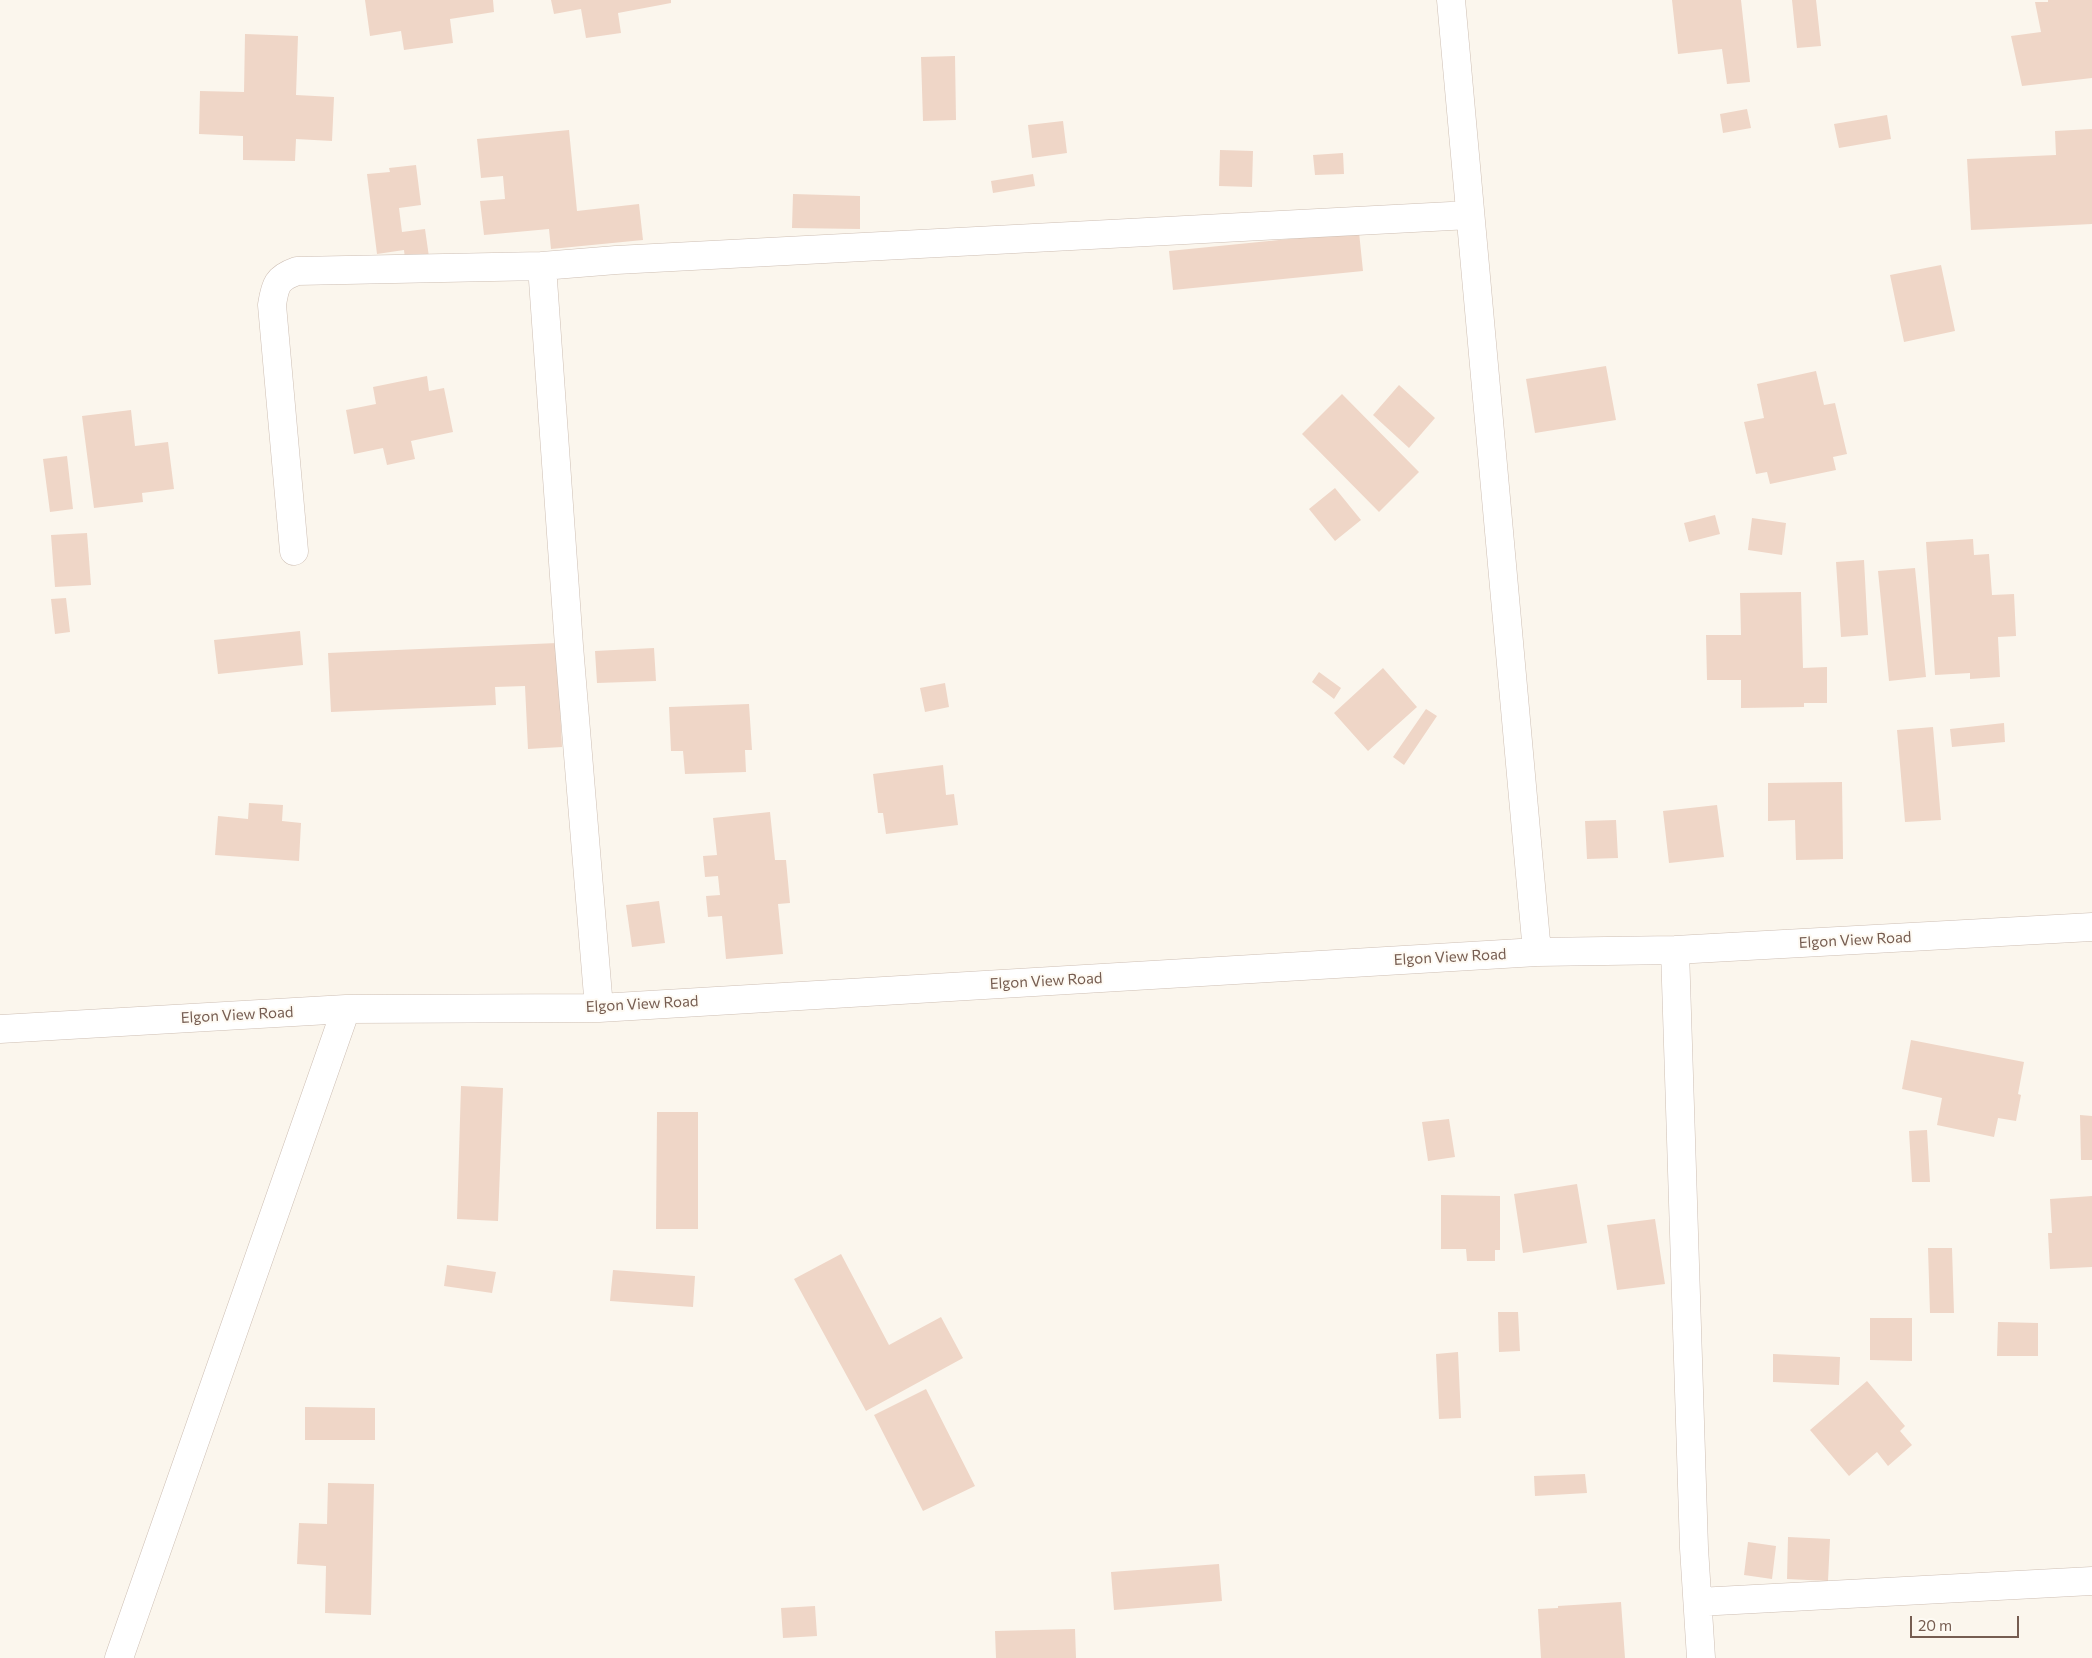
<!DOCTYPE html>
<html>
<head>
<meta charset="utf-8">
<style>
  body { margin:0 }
  #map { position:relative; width:2092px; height:1658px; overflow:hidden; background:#fbf6ed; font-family:Commissioner,sans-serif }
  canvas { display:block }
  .scale { position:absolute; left:1910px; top:1616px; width:109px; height:22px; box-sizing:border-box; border:2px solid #765d51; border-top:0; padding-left:6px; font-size:15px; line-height:18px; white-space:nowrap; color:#765d51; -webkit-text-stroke:4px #fefaf3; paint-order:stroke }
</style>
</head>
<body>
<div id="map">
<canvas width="2092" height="1658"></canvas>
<div class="scale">20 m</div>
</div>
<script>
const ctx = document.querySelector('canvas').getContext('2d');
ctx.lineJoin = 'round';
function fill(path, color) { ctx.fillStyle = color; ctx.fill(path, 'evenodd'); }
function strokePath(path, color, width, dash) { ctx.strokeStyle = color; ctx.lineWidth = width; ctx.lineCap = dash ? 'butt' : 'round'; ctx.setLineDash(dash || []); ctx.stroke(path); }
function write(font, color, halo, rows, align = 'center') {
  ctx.font = font + ' Commissioner,sans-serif'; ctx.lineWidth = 4; ctx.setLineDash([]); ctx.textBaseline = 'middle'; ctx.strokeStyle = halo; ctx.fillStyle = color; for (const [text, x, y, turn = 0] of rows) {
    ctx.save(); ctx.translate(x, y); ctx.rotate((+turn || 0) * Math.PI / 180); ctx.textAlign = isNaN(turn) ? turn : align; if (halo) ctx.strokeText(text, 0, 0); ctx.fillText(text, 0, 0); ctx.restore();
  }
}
fill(new Path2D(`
  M365 0H493L494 12 450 19 453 43 404 50 401 31 370 36Z
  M551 0H671V3L618 13 621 33 586 38 581 9 554 14Z
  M1672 0H1741L1750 82 1727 84 1722 49 1678 54Z
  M1792 0H1816L1821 46 1797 48Z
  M2048 0H2092V78L2022 86 2011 36 2041 32 2035 2H2048Z
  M245 34 298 36 296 95 334 97 332 141 296 139 295 161 243 160V136L199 134 200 91 244 92Z
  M955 56 956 120 923 121 921 57Z
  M1747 109 1751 128 1723 133 1720 114Z
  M1887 115 1891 139 1839 148 1834 124Z
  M1063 121 1067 153 1032 158 1028 125Z
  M2092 129V224L1971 230 1967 159 2056 155 2055 131Z
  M569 130 577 211 639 204 643 240 551 249 549 229 484 235 480 201 505 199 503 176 481 178 477 139Z
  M1220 150 1253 151 1252 187 1219 186Z
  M1343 153 1344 174 1315 175 1313 155Z
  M416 165 421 205 399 208 402 232 425 229 429 257 405 259 404 250 377 254 367 174 390 172 389 168Z
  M1033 174 1035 186 993 193 991 181Z
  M793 194 860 196V229L792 228Z
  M1359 232 1363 271 1173 290 1169 251Z
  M1941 265 1955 331 1904 342 1890 275Z
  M1606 366 1616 420 1535 433 1526 379Z
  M1816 371 1824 405 1835 403 1847 454 1833 457 1836 470 1770 484 1767 472 1756 474 1744 422 1764 418 1757 384Z
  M427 376 429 391 444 388 453 432 411 441 415 459 387 465 383 448 354 454 346 410 376 404 373 387Z
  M1399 385 1435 418 1409 448 1373 415Z
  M1342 394 1419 472 1379 512 1302 434Z
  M131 410 135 446 168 442 174 489 142 493 143 502 94 508 82 416Z
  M67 456 73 509 50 512 43 459Z
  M1335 488 1361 520 1335 541 1309 509Z
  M1715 515 1720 534 1689 542 1684 523Z
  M1752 518 1786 523 1782 555 1748 550Z
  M87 533 91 585 55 587 51 535Z
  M1973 539 1974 555 1989 554 1992 595 2014 594 2016 636 1998 637 2000 677 1970 679V673L1935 675 1926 542Z
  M1864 560 1868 635 1841 637 1836 562Z
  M1915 568 1926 677 1889 681 1878 571Z
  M1801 592 1803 668 1827 667V703H1804V707L1741 708V680H1707L1706 635H1741L1740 593Z
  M66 598 70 632 55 634 51 599Z
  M300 631 303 665 218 674 214 640Z
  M557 643 562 747 528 749 525 686 495 687 496 705 331 712 328 653Z
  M654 648 656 681 597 683 595 651Z
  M1383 668 1417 707 1368 751 1334 713Z
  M1319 672 1341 688 1334 699 1312 682Z
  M945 683 949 707 925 712 920 688Z
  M749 704 752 750H745L746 772 685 774 683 751H671L669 707Z
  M1426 709 1437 716 1404 765 1393 757Z
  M2004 723 2005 742 1952 747 1950 729Z
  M1933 727 1941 820 1905 822 1897 730Z
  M943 765 946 795 954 794 958 825 886 834 883 813H878L873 774Z
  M1842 782 1843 859 1796 860 1795 820 1768 821V783Z
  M249 803 283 805 282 821 301 823 299 861 215 855 218 816 248 819Z
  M1717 805 1724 857 1669 863 1663 811Z
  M770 812 775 860H786L790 903 778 904 783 954 726 959 722 916 708 917 706 896 720 895 718 876 705 877 703 856 717 855 713 818Z
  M1616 820 1618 858 1587 859 1585 821Z
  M659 901 665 943 632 947 626 905Z
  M1911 1040 2024 1062 2018 1094 2021 1095 2016 1121 1998 1118 1994 1137 1937 1125 1942 1098 1902 1089Z
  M461 1086 503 1088 498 1221 457 1219Z
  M657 1112H698V1229H656Z
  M2080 1115 2092 1116V1160H2081Z
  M1449 1119 1455 1157 1428 1161 1422 1122Z
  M1927 1130 1930 1182H1912L1909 1131Z
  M1577 1184 1587 1243 1523 1253 1514 1194Z
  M1441 1195 1500 1196V1250H1495V1261H1467L1466 1249H1441Z
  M2092 1196V1267L2050 1269 2048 1233H2052L2050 1199Z
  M1655 1219 1665 1284 1617 1290 1607 1225Z
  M1928 1248H1952L1954 1313H1930Z
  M841 1254 889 1345 941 1317 963 1358 866 1411 794 1279Z
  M447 1265 496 1272 492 1293 444 1286Z
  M613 1270 695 1276 693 1307 610 1301Z
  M1498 1312H1518L1520 1351 1499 1352Z
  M1870 1318H1912V1361L1870 1360Z
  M1998 1322 2038 1323V1356H1997Z
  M1458 1352 1461 1418 1439 1419 1436 1354Z
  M1773 1354 1840 1357 1839 1385 1773 1382Z
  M1867 1381 1905 1426 1900 1431 1912 1445 1888 1466 1877 1452 1849 1476 1810 1430Z
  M926 1389 975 1486 923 1511 874 1415Z
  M305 1407 375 1408V1440H305Z
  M1585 1474 1587 1493 1535 1496 1534 1476Z
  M328 1483 374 1484 371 1615 325 1613 326 1566 297 1564 299 1523 327 1524Z
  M1788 1537 1830 1539 1828 1581 1787 1579Z
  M1748 1542 1776 1546 1772 1579 1744 1575Z
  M1219 1564 1222 1601 1114 1610 1111 1572Z
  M1621 1602 1625 1658H1541L1538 1609 1558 1608V1606Z
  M815 1606 817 1636 783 1638 781 1608Z
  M1075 1629 1076 1658H996L995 1631Z`), '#efd6c7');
const street = new Path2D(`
  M1451 0 1537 952
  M294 551 272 305C275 285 277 278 297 271L542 266
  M1675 950 1694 1548 1701 1658
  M599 1008 569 646 542 266 616 260 1470 215
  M0 1029 346 1009 599 1008 1537 952 1675 950 2092 927
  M1698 1602 2092 1581
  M119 1658 346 1009`);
strokePath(street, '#cdbeb3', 29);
strokePath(street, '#fff', 28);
write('15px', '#765d51', '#fefaf3', [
  ["Elgon View Road",1855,940,-3],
  ["Elgon View Road",1450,957,-3],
  ["Elgon View Road",1046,981,-3],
  ["Elgon View Road",642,1004,-3],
  ["Elgon View Road",237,1015,-3]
]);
</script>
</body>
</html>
